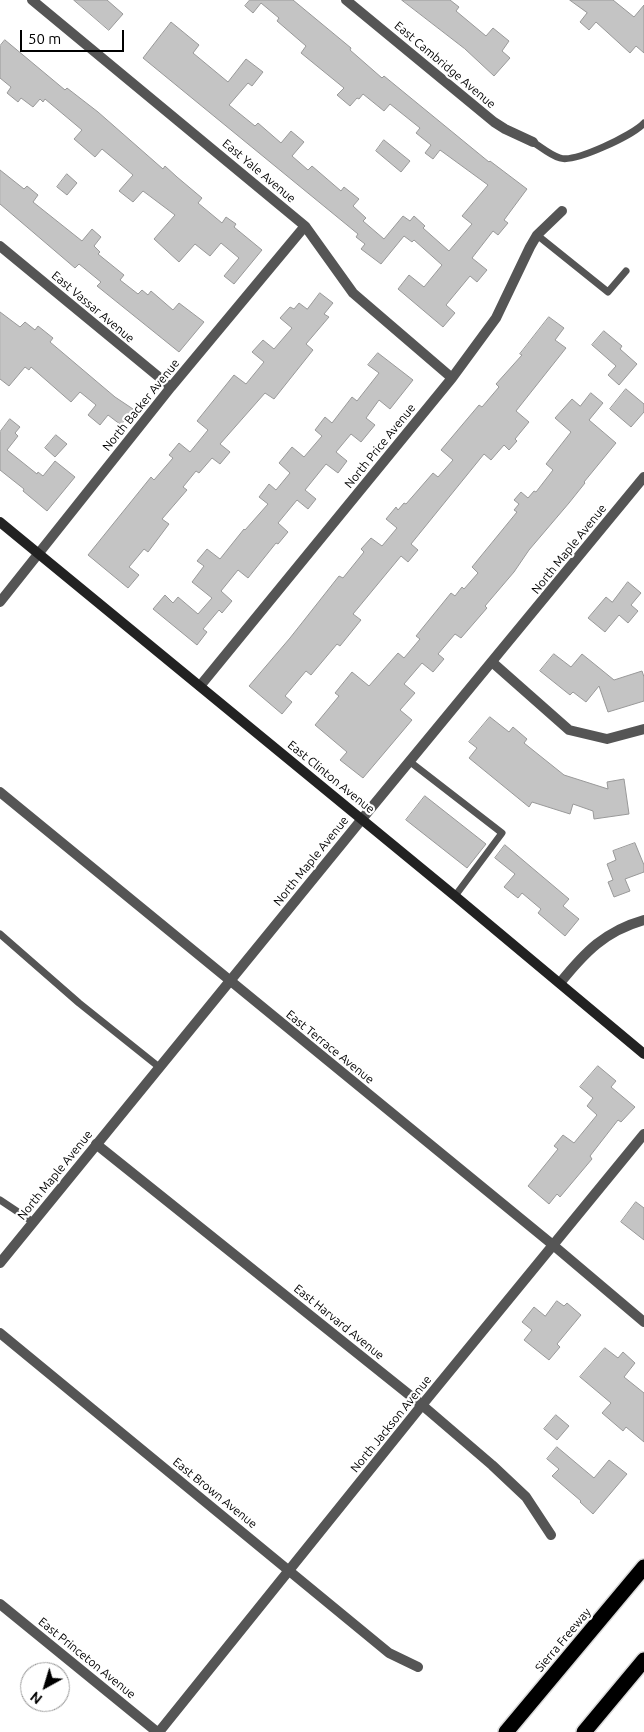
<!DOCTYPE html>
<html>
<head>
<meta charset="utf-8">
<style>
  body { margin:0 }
  #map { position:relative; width:644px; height:1732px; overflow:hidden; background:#fff; font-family:Ubuntu,sans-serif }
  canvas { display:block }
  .north { position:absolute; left:20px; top:1662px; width:50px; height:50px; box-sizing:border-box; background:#fff; border:1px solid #999; border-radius:50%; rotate:219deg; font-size:14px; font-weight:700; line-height:20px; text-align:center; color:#000 }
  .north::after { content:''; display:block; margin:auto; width:18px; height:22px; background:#000; clip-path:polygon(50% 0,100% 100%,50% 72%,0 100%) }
  .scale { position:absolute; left:20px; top:30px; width:104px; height:22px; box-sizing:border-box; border:2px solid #000; border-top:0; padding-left:6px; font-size:15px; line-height:18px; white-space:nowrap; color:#000; -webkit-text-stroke:4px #fff; paint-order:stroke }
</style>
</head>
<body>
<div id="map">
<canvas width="644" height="1732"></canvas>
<div class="north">N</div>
<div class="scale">50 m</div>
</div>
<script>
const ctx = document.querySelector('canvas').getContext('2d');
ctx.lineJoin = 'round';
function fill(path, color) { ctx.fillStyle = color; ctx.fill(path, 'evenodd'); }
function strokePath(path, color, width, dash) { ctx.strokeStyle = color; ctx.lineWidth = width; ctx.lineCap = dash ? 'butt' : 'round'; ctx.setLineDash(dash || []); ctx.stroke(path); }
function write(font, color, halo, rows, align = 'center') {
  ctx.font = font + ' Ubuntu,sans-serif'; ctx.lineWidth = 4.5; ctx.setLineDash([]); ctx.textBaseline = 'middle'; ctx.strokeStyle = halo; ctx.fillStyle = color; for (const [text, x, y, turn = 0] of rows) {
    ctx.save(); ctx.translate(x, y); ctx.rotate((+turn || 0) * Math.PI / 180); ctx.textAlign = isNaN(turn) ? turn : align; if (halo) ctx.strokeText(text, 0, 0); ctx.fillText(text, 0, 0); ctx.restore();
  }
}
const building = new Path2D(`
  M74 0H107L123 14 109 30Z
  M250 0H293L351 48 350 50 382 78 384 76 489 162 490 161 527 189 504 220 508 223 498 235 493 231 472 258 487 270 477 282 470 276 446 305 455 313 443 327 398 289 409 275 424 287 442 265 414 240 412 242 404 236 381 264 361 249 365 244 356 237 358 234 143 58 171 22 199 45 193 53 228 82 246 59 263 72 252 86 248 83 229 105 255 126 258 123 281 143 291 131 304 142 292 156 308 170 312 166 341 191 344 187 359 199 353 206 366 218 363 221 384 239 403 216 410 221 414 216 425 226 423 228 449 251 472 224 462 216 488 185 440 150 433 159 425 153 431 145 416 133 420 128 390 104 384 111 363 94 359 99 357 98 350 106 337 95 344 88 301 53 306 46 277 21 279 18 261 3 253 13 245 6Z
  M402 0H450L459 7 456 11 486 36 493 28 509 41 502 51 510 58 494 76 465 49Z
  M570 0H613L634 17 644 5V53L636 46 630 53 596 22 589 30 580 22 587 13Z
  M5 40 65 90 67 88 98 112 163 169 165 166 177 177 202 198 198 203 222 223 226 217 236 224 234 227 262 250 234 284 224 276 239 258 221 243 210 256 195 244 179 262 154 239 175 215 143 191 133 202 119 191 133 175 102 149 95 157 74 139 82 130 45 99 43 102 40 99 33 107 21 98 18 102 7 93 11 87 0 78V46Z
  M384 140 410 161 401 172 376 151Z
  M0 170 24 189 27 186 38 195 33 202 82 241 92 229 101 237 94 246 100 252 98 254 124 275 120 280 138 294 142 290 148 295 151 291 173 310 179 303 204 322 179 352 97 286 101 282 79 264 75 268 0 204Z
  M67 174 77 183 67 195 57 187Z
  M320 293 333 303 324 314 329 317 306 344 313 350 274 399 265 393 220 444 230 452 220 464 212 458 199 473 196 471 183 487 187 490 162 519 169 524 148 552 144 549 129 567 139 575 128 588 88 555 151 477 154 480 173 458 169 455 179 443 190 452 208 430 197 421 234 375 246 384 264 362 252 352 263 340 274 349 292 328 280 318 290 307 294 309 299 303 307 309Z
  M0 312 20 327 25 322 35 330 38 326 53 338 50 342 115 397 133 409 121 425 108 415 100 425 88 415 96 405 80 392 71 402 31 367 29 370 25 367 9 386 0 379Z
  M549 317 564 328 555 340 566 348 516 411 529 422 515 439 517 441 509 450 504 445 491 460 484 454 411 544 418 550 408 562 401 556 353 614 361 620 340 646 337 644 311 675 306 671 285 696 292 702 282 714 249 686 290 638 339 576 343 578 364 552 361 549 371 538 382 546 397 528 386 519 396 507 398 510 404 503 406 504 433 473 438 477 453 460 441 450 479 405 482 407 499 387 496 384 522 355 520 354Z
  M604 331 622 346 620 349 637 364 619 385 608 375 616 366 592 345Z
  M378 353 413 380 390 409 379 400 366 418 375 425 361 442 351 434 336 452 347 461 338 473 326 464 305 490 316 499 308 509 297 500 278 523 288 532 278 544 276 543 248 578 238 570 221 591 232 601 222 613 219 610 203 629 207 632 197 645 153 609 165 595 173 603 178 597 198 614 212 598 192 582 204 566 197 561 207 549 220 559 244 529 245 530 268 504 259 497 269 484 276 490 290 473 279 463 292 447 304 457 322 436 315 430 325 417 332 423 352 397 357 401 379 373 368 365Z
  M626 389 644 404V412L631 427 610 409Z
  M591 393 603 403 589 420 616 443 584 482 585 483 569 503 529 550 514 572 485 606 487 608 461 638 455 634 438 654 444 659 433 672 422 663 404 684 415 693 400 710 412 720 363 778 340 760 347 752 315 725 339 696 335 693 352 672 369 686 398 653 404 658 420 639 416 636 451 593 455 596 462 587 464 589 478 573 472 567 517 512 514 510 519 504 514 500 521 492 528 498 534 491 536 492 553 470 546 464 571 432 555 418 572 399 580 406Z
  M10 419 20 427 15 433 18 436 7 450 37 474 38 472 43 476 55 461 75 477 47 511 23 491 24 489 0 470V432Z
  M56 435 67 444 55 457 45 448Z
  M628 582 641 593 631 605 638 611 628 623 619 615 605 632 588 618 606 597 612 602Z
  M554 654 571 667 582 654 614 680 642 671 644 677V701L608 712 599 686 586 702 573 692 570 695 540 671Z
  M490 717 509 732 513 727 527 739 524 743 564 775 608 789 607 782 624 779 629 814 594 819 593 811 573 804 570 814 532 802 529 807 469 758 477 748 469 742Z
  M425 796 486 844 467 868 406 820Z
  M635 843 644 865V872L625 879 630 891 614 897 608 882 613 880 607 864 616 860 613 851Z
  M505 845 569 899 563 906 579 919 565 936 538 913 541 909 522 893 518 898 504 887 515 874 495 858Z
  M598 1066 616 1081 611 1087 635 1107 621 1122 618 1120 590 1156 592 1159 560 1197 557 1194 549 1204 528 1186 558 1149 554 1146 563 1135 574 1143 597 1115 587 1106 593 1098 580 1087Z
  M636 1202 644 1208V1240L621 1222Z
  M557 1301 564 1306 567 1303 581 1315 557 1344 560 1347 549 1360 524 1340 532 1330 522 1322 534 1307 545 1316Z
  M605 1348 618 1358 623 1352 635 1363 624 1377 644 1393V1442L626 1427 623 1431 602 1413 611 1403 580 1377Z
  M556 1415 569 1426 557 1440 544 1429Z
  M557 1447 594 1478 609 1460 627 1474 593 1514 580 1502 581 1501 552 1476 559 1469 547 1459Z`);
fill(building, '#c4c4c4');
strokePath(building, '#999', 1);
const motorway = new Path2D(`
  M506 1732 644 1567
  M584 1732 644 1660`);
strokePath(motorway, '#dbdbdb', 18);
strokePath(new Path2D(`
  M533 142C541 147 550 155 560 158 575 163 633 135 644 123
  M537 235 608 292 626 271
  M409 761 502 833 455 896
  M0 934 79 1003 159 1067
  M0 1200 33 1222`), '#555', 7);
strokePath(new Path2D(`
  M32 0 305 226 353 293 452 378
  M346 0 494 122 505 129 533 142
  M0 246 171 387
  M0 602 171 387 305 226
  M492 662 569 730 607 739 644 729
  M200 686 452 378 496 318 530 247 537 235 562 211
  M0 792 553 1245 644 1322
  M560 983C585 952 605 931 644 920
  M96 1144 422 1405 492 1465 526 1497 551 1535
  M0 1333 389 1653 418 1667
  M0 1604 157 1732
  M159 1732 422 1405 644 1134`), '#555', 10);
strokePath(new Path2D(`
  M0 1263 362 819 644 477`), '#555', 10);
strokePath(new Path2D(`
  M0 522 455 896 644 1054`), '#222', 10);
strokePath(motorway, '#000', 15);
write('12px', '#000', '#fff', [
  ["East Cambridge Avenue",445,65,40],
  ["East Yale Avenue",259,171,40],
  ["East Vassar Avenue",93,307,40],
  ["North Backer Avenue",141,405,-51],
  ["North Price Avenue",380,446,-51],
  ["North Maple Avenue",569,549,-51],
  ["East Clinton Avenue",331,777,39],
  ["North Maple Avenue",311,861,-51],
  ["East Terrace Avenue",330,1047,39],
  ["North Maple Avenue",55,1175,-51],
  ["East Harvard Avenue",339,1322,39],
  ["North Jackson Avenue",391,1424,-51],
  ["East Brown Avenue",215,1493,39],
  ["Sierra Freeway",563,1640,-50],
  ["East Princeton Avenue",87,1658,39]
]);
</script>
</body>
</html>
